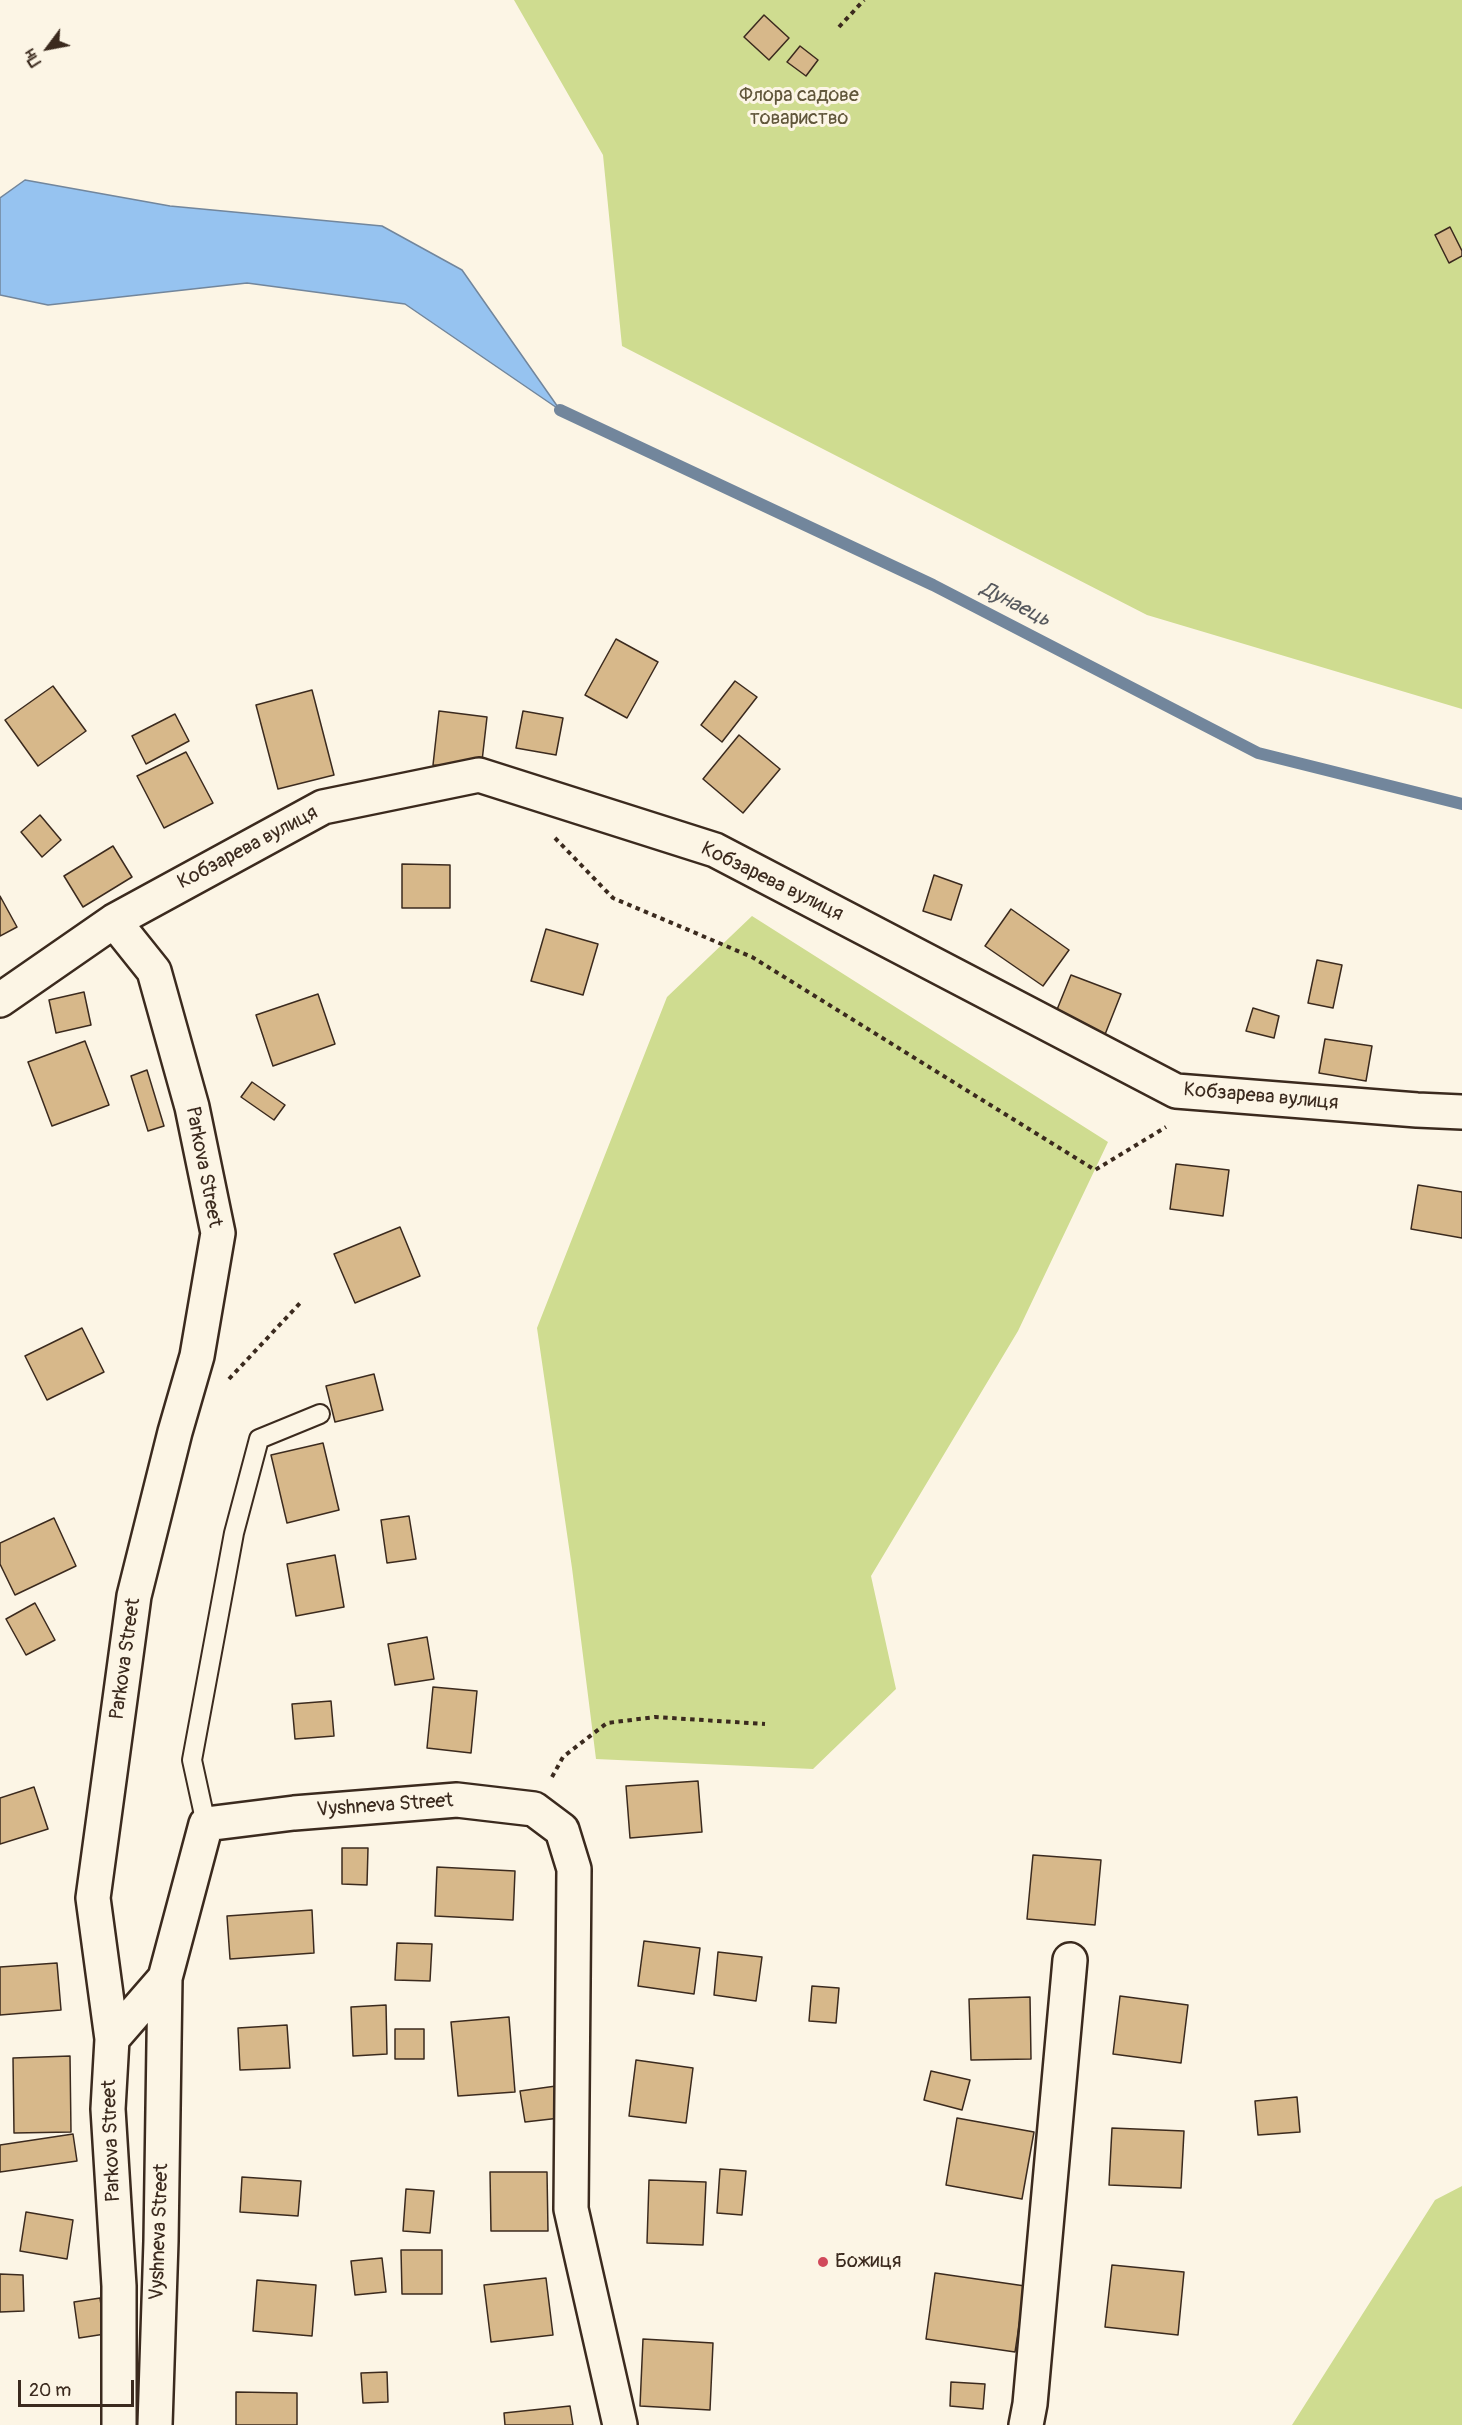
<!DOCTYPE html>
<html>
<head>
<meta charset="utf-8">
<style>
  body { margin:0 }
  #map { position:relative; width:1462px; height:2425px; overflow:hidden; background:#fcf5e5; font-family:Pangolin,sans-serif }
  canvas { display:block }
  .north { position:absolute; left:18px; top:18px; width:60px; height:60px; -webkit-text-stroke:4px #fcf5e5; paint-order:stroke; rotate:238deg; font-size:16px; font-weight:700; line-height:24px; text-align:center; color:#3b2a1e }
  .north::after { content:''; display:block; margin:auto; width:21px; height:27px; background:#3b2a1e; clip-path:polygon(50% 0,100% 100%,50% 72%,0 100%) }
  .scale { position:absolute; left:18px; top:2380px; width:116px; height:27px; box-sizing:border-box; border:3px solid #3b2a1e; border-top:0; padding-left:8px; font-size:18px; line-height:21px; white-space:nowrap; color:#3b2a1e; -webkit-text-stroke:4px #fcf5e5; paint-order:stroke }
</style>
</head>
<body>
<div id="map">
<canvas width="1462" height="2425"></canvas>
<div class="north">Пн</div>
<div class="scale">20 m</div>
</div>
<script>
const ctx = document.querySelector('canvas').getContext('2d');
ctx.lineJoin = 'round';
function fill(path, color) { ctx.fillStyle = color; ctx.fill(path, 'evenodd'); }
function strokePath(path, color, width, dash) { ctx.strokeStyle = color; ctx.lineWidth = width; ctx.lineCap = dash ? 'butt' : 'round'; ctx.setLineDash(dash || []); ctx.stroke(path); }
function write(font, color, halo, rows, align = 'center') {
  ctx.font = font + ' Pangolin,sans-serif'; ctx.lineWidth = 6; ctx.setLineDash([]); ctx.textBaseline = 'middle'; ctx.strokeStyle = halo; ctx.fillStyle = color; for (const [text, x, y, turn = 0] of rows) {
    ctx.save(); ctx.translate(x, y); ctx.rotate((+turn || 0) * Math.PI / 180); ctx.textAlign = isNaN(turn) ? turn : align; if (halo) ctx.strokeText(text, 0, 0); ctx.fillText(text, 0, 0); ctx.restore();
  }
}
fill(new Path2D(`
  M514 0H1462V709L1147 615 622 346 603 155Z
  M752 916 1108 1142 1018 1331 871 1576 896 1689 813 1769 596 1759 572 1568 537 1328 667 997Z
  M1462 2186V2425H1292L1435 2200Z`), '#cfdc90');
const water = new Path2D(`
  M25 180 170 206 382 226 462 270 560 410 405 304 247 283 48 305 0 295V198Z`);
fill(water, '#96c3f0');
strokePath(water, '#72869c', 1.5);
strokePath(new Path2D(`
  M560 410 933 585 1258 753 1462 804`), '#72869c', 12);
const building = new Path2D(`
  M764 15 789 38 769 60 744 37Z
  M800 46 818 60 806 76 787 62Z
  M1450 227 1462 251V256L1449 263 1435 235Z
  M616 639 658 662 627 718 585 695Z
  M735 681 757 697 722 742 701 725Z
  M53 686 86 731 38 766 5 720Z
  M312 690 334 775 278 789 256 705Z
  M439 711 487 717 481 770 433 765Z
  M523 711 563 718 556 755 516 748Z
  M175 714 189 741 146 764 132 736Z
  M739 735 780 769 743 813 703 779Z
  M186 752 213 803 164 828 137 776Z
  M40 815 61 840 42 857 21 832Z
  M113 846 132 877 83 907 64 876Z
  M402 864 450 865V908H402Z
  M934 875 962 885 951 920 923 911Z
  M0 896 17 927 0 936Z
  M1011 909 1069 950 1043 986 985 946Z
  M546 929 598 944 583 995 531 981Z
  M1317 960 1342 965 1333 1008 1308 1003Z
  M1071 975 1121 994 1104 1037 1054 1017Z
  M84 992 91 1025 56 1033 49 1000Z
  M318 994 335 1044 273 1066 256 1015Z
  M1253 1008 1279 1016 1274 1038 1246 1031Z
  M1325 1039 1372 1046 1366 1081 1319 1073Z
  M85 1041 109 1105 52 1126 28 1062Z
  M147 1070 164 1126 148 1131 131 1076Z
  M252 1082 285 1105 274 1120 241 1097Z
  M1176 1164 1229 1170 1223 1216 1170 1209Z
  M1418 1185 1462 1192V1238L1411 1229Z
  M400 1227 420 1276 355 1303 334 1254Z
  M82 1328 104 1372 47 1400 25 1356Z
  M374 1374 383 1410 335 1422 326 1386Z
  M323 1443 339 1510 287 1523 271 1455Z
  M409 1516 416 1559 387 1563 381 1520Z
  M54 1518 76 1566 15 1595 0 1564V1543Z
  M335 1555 344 1607 296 1616 287 1564Z
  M35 1603 55 1640 26 1655 6 1619Z
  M427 1637 434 1679 395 1685 388 1644Z
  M433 1687 477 1691 471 1753 427 1748Z
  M331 1701 334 1736 295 1739 292 1704Z
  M698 1781 702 1832 630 1838 626 1786Z
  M34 1787 48 1829 0 1844V1798Z
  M342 1848H368L367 1885 342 1884Z
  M1033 1855 1101 1860 1095 1925 1027 1919Z
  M437 1867 515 1871 513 1920 435 1916Z
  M312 1910 314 1953 230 1959 227 1916Z
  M644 1941 700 1948 694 1994 638 1986Z
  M397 1943 432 1944 430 1981 395 1980Z
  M718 1952 762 1957 756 2001 714 1995Z
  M57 1963 61 2010 0 2015V1967Z
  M812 1986 839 1988 836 2023 809 2021Z
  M1120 1996 1188 2005 1181 2063 1113 2054Z
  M1030 1997 1031 2059 971 2060 969 1999Z
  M386 2005 387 2054 353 2056 351 2007Z
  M509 2017 515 2092 458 2096 451 2022Z
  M287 2025 290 2068 240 2070 238 2028Z
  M395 2029H424V2059H395Z
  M70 2056 71 2132 14 2133 13 2058Z
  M636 2060 693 2068 686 2123 629 2116Z
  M931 2071 970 2080 962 2110 924 2100Z
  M556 2086 560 2118 525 2122 520 2091Z
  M1297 2097 1300 2132 1258 2135 1255 2101Z
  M957 2118 1034 2132 1022 2199 946 2185Z
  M1112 2128 1184 2131 1181 2188 1109 2185Z
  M73 2134 77 2161 0 2172V2145Z
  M720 2169 746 2171 742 2215 717 2213Z
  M490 2172H547L548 2231H491Z
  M242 2177 301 2181 298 2216 240 2212Z
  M649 2180 706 2182 703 2245 647 2243Z
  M406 2189 434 2191 430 2233 403 2231Z
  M26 2212 73 2220 67 2259 20 2251Z
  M401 2250H442V2294H402Z
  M382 2258 386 2292 355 2295 351 2261Z
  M1112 2265 1184 2272 1178 2335 1105 2327Z
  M935 2273 1025 2286 1015 2352 926 2339Z
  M0 2274 23 2275 24 2311 0 2312Z
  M546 2278 553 2335 491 2342 484 2285Z
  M257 2280 316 2285 312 2336 253 2331Z
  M100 2298 105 2334 79 2338 74 2302Z
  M643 2339 713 2343 710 2410 640 2406Z
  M387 2372 388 2402 363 2403 361 2373Z
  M951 2382 985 2384 983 2409 950 2406Z
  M236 2392 297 2393V2425H236Z
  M570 2406 573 2425H505L504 2413Z`);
fill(building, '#d7b88a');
strokePath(building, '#3b2a1e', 1.5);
const service = new Path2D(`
  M206 1824 192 1760 234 1533 259 1439 320 1414`);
const minor = new Path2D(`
  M114 921 154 971 192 1107 218 1233 197 1356 175 1432 134 1596 93 1898 112 2039 108 2109 119 2286V2425
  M0 1000 114 921 323 807 479 775 715 850 1176 1091 1417 1110 1462 1112
  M112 2039 165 1978
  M155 2425 161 2241 165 1978 206 1824 294 1813 457 1800 534 1809 562 1830 574 1869 571 2209 620 2425
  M1026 2425 1030 2404 1070 1960`);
strokePath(service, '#3b2a1e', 22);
strokePath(minor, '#3b2a1e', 38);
strokePath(new Path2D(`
  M839 27 864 0
  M555 838 613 898 752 957 1095 1170 1166 1127
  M229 1379 302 1301
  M552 1777 563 1757 607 1723 655 1717 765 1724`), '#3b2a1e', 4, [4.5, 4.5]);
strokePath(service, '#fcf5e5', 18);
strokePath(minor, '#fcf5e5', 33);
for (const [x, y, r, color] of [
  [823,2262,6,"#d1495b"]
]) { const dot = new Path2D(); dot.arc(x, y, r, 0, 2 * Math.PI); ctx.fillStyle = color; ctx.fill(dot); strokePath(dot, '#fcf5e5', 2); }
write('20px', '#60563a', '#fcf5e5', [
  ["Флора садове",799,96],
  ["товариство",799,119]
]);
write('20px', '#3b2a1e', '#fcf5e5', [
  ["Кобзарева вулиця",248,848,-28],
  ["Кобзарева вулиця",772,882,26],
  ["Кобзарева вулиця",1261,1097,5],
  ["Parkova Street",203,1167,79],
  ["Parkova Street",126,1659,-82],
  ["Vyshneva Street",385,1806,-4],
  ["Parkova Street",112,2141,-92],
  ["Vyshneva Street",160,2232,-88]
]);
write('20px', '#3b2a1e', '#fcf5e5', [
  ["Божиця",835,2262]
], 'left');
write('italic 21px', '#56585d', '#fcf5e5', [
  ["Дунаець",1015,605,27]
]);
</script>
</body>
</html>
